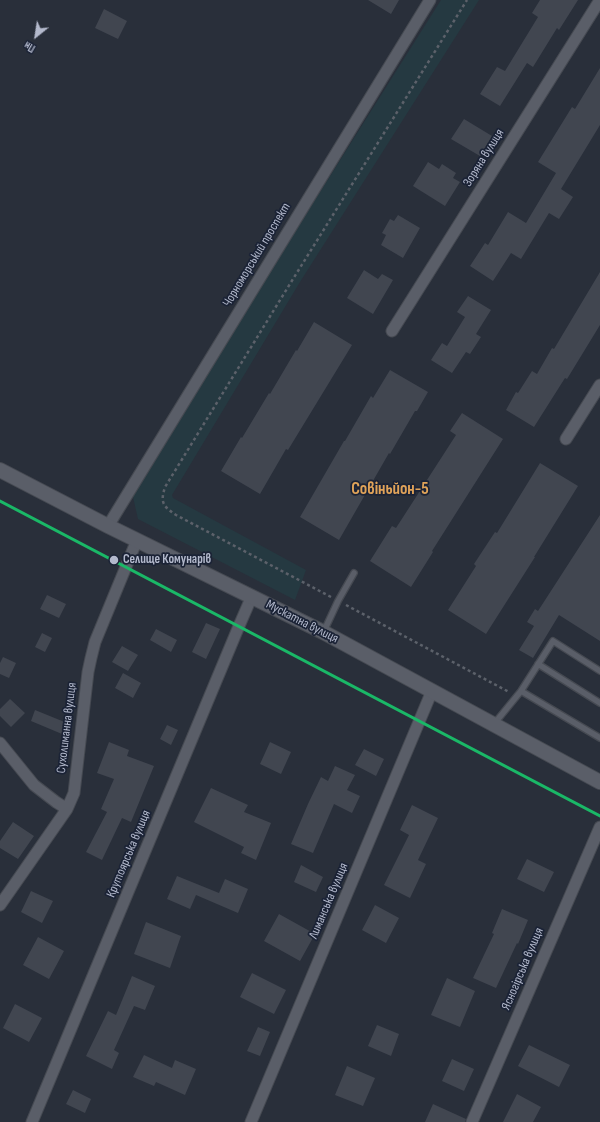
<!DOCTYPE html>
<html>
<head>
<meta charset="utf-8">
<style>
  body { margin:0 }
  #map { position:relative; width:600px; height:1122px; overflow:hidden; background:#292f3a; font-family:"Sofia Sans Condensed",sans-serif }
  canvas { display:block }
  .north { position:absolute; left:16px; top:16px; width:40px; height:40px; -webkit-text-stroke:3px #1b2336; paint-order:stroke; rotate:210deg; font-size:11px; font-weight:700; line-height:16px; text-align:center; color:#b3b9cc }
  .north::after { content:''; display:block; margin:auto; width:14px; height:18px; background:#b3b9cc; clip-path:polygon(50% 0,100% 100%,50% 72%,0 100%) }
</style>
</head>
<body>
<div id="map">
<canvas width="600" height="1122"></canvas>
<div class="north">Пн</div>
</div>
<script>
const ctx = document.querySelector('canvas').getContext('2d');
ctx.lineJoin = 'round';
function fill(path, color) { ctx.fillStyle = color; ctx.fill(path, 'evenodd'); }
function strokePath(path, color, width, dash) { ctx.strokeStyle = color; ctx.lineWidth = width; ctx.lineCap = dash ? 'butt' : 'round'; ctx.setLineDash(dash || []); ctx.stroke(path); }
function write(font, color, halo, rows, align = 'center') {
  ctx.font = font + ' "Sofia Sans Condensed",sans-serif'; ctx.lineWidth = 3.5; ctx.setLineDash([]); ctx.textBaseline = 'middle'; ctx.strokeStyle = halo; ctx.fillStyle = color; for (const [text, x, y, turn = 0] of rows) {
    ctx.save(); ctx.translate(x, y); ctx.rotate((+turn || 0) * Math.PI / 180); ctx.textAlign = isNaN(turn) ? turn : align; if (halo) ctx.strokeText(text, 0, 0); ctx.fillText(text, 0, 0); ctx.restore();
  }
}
fill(new Path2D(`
  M441 0H479L300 282 172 495 173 498 306 570 295 600 138 519 133 497 144 476 197 387Z`), '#253941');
fill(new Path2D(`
  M368 0H399L391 14Z
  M540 0H578L559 30 557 28 533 67 527 63 500 106 480 94 497 67 505 71 538 17 532 13Z
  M104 9 127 21 118 39 95 28Z
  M600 68V125L561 189 573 197 559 219 549 213 521 259 511 253 493 281 470 266 485 243 488 245 508 212 526 223 556 173 538 162 572 107 575 109Z
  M464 119 492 136 480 156 451 139Z
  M428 162 439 169 442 164 456 173 453 178 460 182 445 206 413 186Z
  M398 215 420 228 403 258 381 245 386 235 382 233 390 219 394 221Z
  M364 270 378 279 382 274 393 280 373 314 347 298Z
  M600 272V325L567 379 565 378 534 427 506 410 516 392 518 393 532 371 537 374 552 348 554 349Z
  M468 296 491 310 476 334 481 337 470 354 466 352 452 373 431 360 442 343 447 346 465 317 457 312Z
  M314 322 352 345 288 450 286 449 260 494 221 471 241 437 242 438 269 393 270 394 296 350 297 351Z
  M390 370 428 392 417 411H415L390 454 389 453 339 540 300 517 344 441H345L371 396 373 398Z
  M462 413 503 439 432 551 433 552 411 587 370 561 392 526 396 528 456 435 450 431Z
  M540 463 578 486 534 557H535L486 634 448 610 476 566 474 564 495 532 497 533Z
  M600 515V641L559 615 533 658 519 650 534 626 527 622 535 609 538 611Z
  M47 595 66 604 59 618 40 609Z
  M206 623 220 629 206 659 192 652Z
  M156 629 177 640 171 652 150 640Z
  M42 633 52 638 45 652 35 647Z
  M122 646 138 655 128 671 112 662Z
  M3 657 16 663 9 678 0 674V663Z
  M123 673 141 683 133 698 115 688Z
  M10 699 25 713 11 727 0 716V709Z
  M35 710 67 723 62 734 31 721Z
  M167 725 178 730 171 745 160 739Z
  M109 742 129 750 127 756 154 766 131 822 122 818 102 860 86 852 107 812 101 809 114 779 97 773Z
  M270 742 291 752 281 774 260 764Z
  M364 749 384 759 376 776 355 765Z
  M335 766 355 775 347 790 360 796 352 813 334 804 313 853 291 844 308 804 321 777 328 781Z
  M211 788 248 805 244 812 271 823 256 860 241 853 244 847 194 822Z
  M412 805 438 818 418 860 426 864 410 898 384 885 409 835 400 830Z
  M13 822 34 836 18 859 0 848V841Z
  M527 859 554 872 544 892 517 879Z
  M301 865 323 877 316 892 294 882Z
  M177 876 219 893 225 879 248 889 238 913 196 895 190 909 167 899Z
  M31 891 53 901 42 923 21 912Z
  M375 905 399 918 386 943 362 930Z
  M502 909 528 920 518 944 517 943 496 988 473 978 494 934 492 933Z
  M279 914 315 934 300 961 264 941Z
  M146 922 181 936 170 968 134 954Z
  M38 937 64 951 49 979 23 965Z
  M252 973 286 990 274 1014 240 997Z
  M132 976 155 986 145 1010 134 1006 114 1050 119 1053 112 1069 86 1056 108 1011 116 1015Z
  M447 978 475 991 460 1027 431 1015Z
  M15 1004 42 1018 29 1042 3 1028Z
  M377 1025 399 1034 391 1056 368 1046Z
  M258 1027 270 1032 260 1056 247 1051Z
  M529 1045 570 1065 559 1087 518 1066Z
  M144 1055 172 1068 175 1060 196 1069 185 1095 156 1082 154 1086 133 1077Z
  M452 1059 474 1069 464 1091 442 1081Z
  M347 1066 375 1078 363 1106 335 1095Z
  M73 1090 91 1099 85 1113 66 1104Z
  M517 1094 541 1107 533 1122H503Z
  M433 1104 466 1119 465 1122H425Z`), '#414650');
const service = new Path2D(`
  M324 631 338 601 354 573
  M538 664 600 703
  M521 691 600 738
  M494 724 521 691 553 641 600 671`);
const minor = new Path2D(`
  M392 331 600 0
  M566 439 600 385
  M108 526 430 0
  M0 743 34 785 56 802 67 809
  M0 905 67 809 74 793 88 672 91 658 95 642 137 540
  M32 1122 239 626 252 596
  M251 1122 432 691
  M472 1122 600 827`);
const tertiary = new Path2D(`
  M0 470 108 526 323 632 600 782`);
strokePath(service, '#464a52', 8);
strokePath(minor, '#464a52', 13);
strokePath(tertiary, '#464a52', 16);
strokePath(new Path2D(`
  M331 597 176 515C163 506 160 503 165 487L293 279 467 0
  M346 605 509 692`), '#5c616a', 2.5, [3, 3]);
strokePath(service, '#5a5e68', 5.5);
strokePath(minor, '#5a5e68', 11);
strokePath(tertiary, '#5a5e68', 14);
strokePath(new Path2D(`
  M0 501C201 605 400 712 600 816`), '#1ab867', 3);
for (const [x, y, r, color] of [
  [114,560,5,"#b3b9cc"]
]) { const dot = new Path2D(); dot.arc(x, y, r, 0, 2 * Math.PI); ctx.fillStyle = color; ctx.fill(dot); strokePath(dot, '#1b2336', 1.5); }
write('13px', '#b3b9cc', '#1b2336', [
  ["Зоряна вулиця",484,158,-58],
  ["Чорноморський проспект",257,255,-59],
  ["Мускатна вулиця",302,622,27],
  ["Сухолиманна вулиця",67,728,-83],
  ["Крутоярська вулиця",129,854,-67],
  ["Лиманська вулиця",329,901,-67],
  ["Ясногірська вулиця",523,969,-67]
]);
write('bold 13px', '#b3b9cc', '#1b2336', [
  ["Селище Комунарів",123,560]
], 'left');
write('bold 17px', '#e0a359', '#1b2336', [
  ["Совіньйон-5",390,490]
]);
</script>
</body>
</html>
